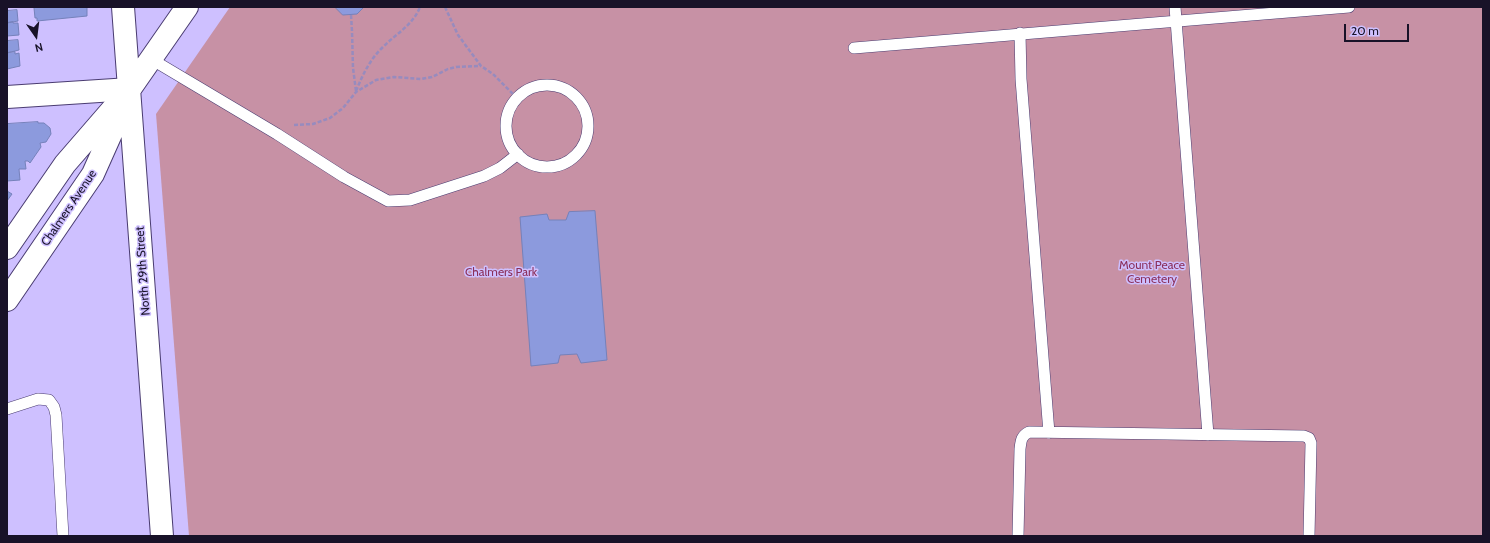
<!DOCTYPE html>
<html>
<head>
<meta charset="utf-8">
<style>
  body { margin:0 }
  #map { position:relative; width:1490px; height:543px; overflow:hidden; background:#cec0ff; font-family:Cabin,sans-serif }
  canvas { display:block }
  .frame { position:absolute; inset:0; border:8px solid #181228; pointer-events:none }
  .north { position:absolute; left:16px; top:16px; width:40px; height:40px; -webkit-text-stroke:3px #cec0ff; paint-order:stroke; rotate:166deg; font-size:11px; font-weight:700; line-height:16px; text-align:center; color:#181228 }
  .north::after { content:''; display:block; margin:auto; width:14px; height:18px; background:#181228; clip-path:polygon(50% 0,100% 100%,50% 72%,0 100%) }
  .scale { position:absolute; left:1344px; top:24px; width:65px; height:18px; box-sizing:border-box; border:2px solid #181228; border-top:0; padding-left:5px; font-size:12px; line-height:14px; white-space:nowrap; color:#181228; -webkit-text-stroke:3px #cec0ff; paint-order:stroke }
</style>
</head>
<body>
<div id="map">
<canvas width="1490" height="543"></canvas>
<div class="frame"></div>
<div class="north">N</div>
<div class="scale">20 m</div>
</div>
<script>
const ctx = document.querySelector('canvas').getContext('2d');
ctx.lineJoin = 'round';
function fill(path, color) { ctx.fillStyle = color; ctx.fill(path, 'evenodd'); }
function strokePath(path, color, width, dash) { ctx.strokeStyle = color; ctx.lineWidth = width; ctx.lineCap = dash ? 'butt' : 'round'; ctx.setLineDash(dash || []); ctx.stroke(path); }
function write(font, color, halo, rows, align = 'center') {
  ctx.font = font + ' Cabin,sans-serif'; ctx.lineWidth = 3; ctx.setLineDash([]); ctx.textBaseline = 'middle'; ctx.strokeStyle = halo; ctx.fillStyle = color; for (const [text, x, y, turn = 0] of rows) {
    ctx.save(); ctx.translate(x, y); ctx.rotate((+turn || 0) * Math.PI / 180); ctx.textAlign = isNaN(turn) ? turn : align; if (halo) ctx.strokeText(text, 0, 0); ctx.fillText(text, 0, 0); ctx.restore();
  }
}
fill(new Path2D(`
  M230 7H1483V536H189L156 114Z`), '#c791a5');
const building = new Path2D(`
  M37 7H87V16L37 21V18H35L34 8Z
  M335 7H364L357 14 343 15Z
  M17 10 18 21 7 23V11Z
  M13 22V23H18L19 35 7 36V23Z
  M18 40 19 50 7 53V41Z
  M15 52V54L19 53 20 66 7 69V53Z
  M38 122V123H44L50 128 51 134 46 142 40 143 41 147 30 163 28 161H25L26 169H19L20 180 7 181V124Z
  M7 191 12 194 7 201Z
  M595 211 607 360 581 363 577 354 560 355 558 363 531 366 520 217 547 214 549 220H566L569 212Z`);
fill(building, '#8c9add');
strokePath(building, '#7581ba', 1);
const service = new Path2D(`
  M1175 7 1208 435
  M1020 33 1021 79 1049 433
  M854 48C1019 33 1184 21 1349 7
  M151 59 277 134 344 177 388 201 410 200 484 176 500 168 518 154
  M506 126a41 41 0 1 1 82 0a41 41 0 1 1-82 0Z
  M7 409 38 399 49 400 54 407 56 415 63 536
  M1018 536 1020 449C1021 441 1021 436 1029 432L1304 436 1309 438 1311 443 1309 536`);
const minor = new Path2D(`
  M7 97 130 89`);
const tertiary = new Path2D(`
  M123 7 162 536
  M7 248 65 164 130 89 187 7
  M7 300 93 174 122 109`);
strokePath(service, '#4a3c71', 12);
strokePath(minor, '#4a3c71', 24);
strokePath(tertiary, '#4a3c71', 24);
strokePath(new Path2D(`
  M445 7 458 35 481 66 493 74 517 98
  M351 15 352 31 353 68 356 91
  M356 91C363 74 370 59 384 46 397 33 413 25 420 7
  M294 125 313 124 330 118 343 108 356 92 376 80 394 77 421 79 432 77 448 69 456 67 481 66`), '#978bbe', 2.5, [4, 2]);
strokePath(service, '#fff', 11);
strokePath(minor, '#fff', 22);
strokePath(tertiary, '#fff', 22);
write('12px', '#181228', '#cec0ff', [
  ["Chalmers Avenue",69,208,-56],
  ["North 29th Street",143,271,-94]
]);
write('12px', '#8b305b', '#cec0ff', [
  ["Mount Peace",1152,265],
  ["Cemetery",1152,279],
  ["Chalmers Park",501,272]
]);
</script>
</body>
</html>
